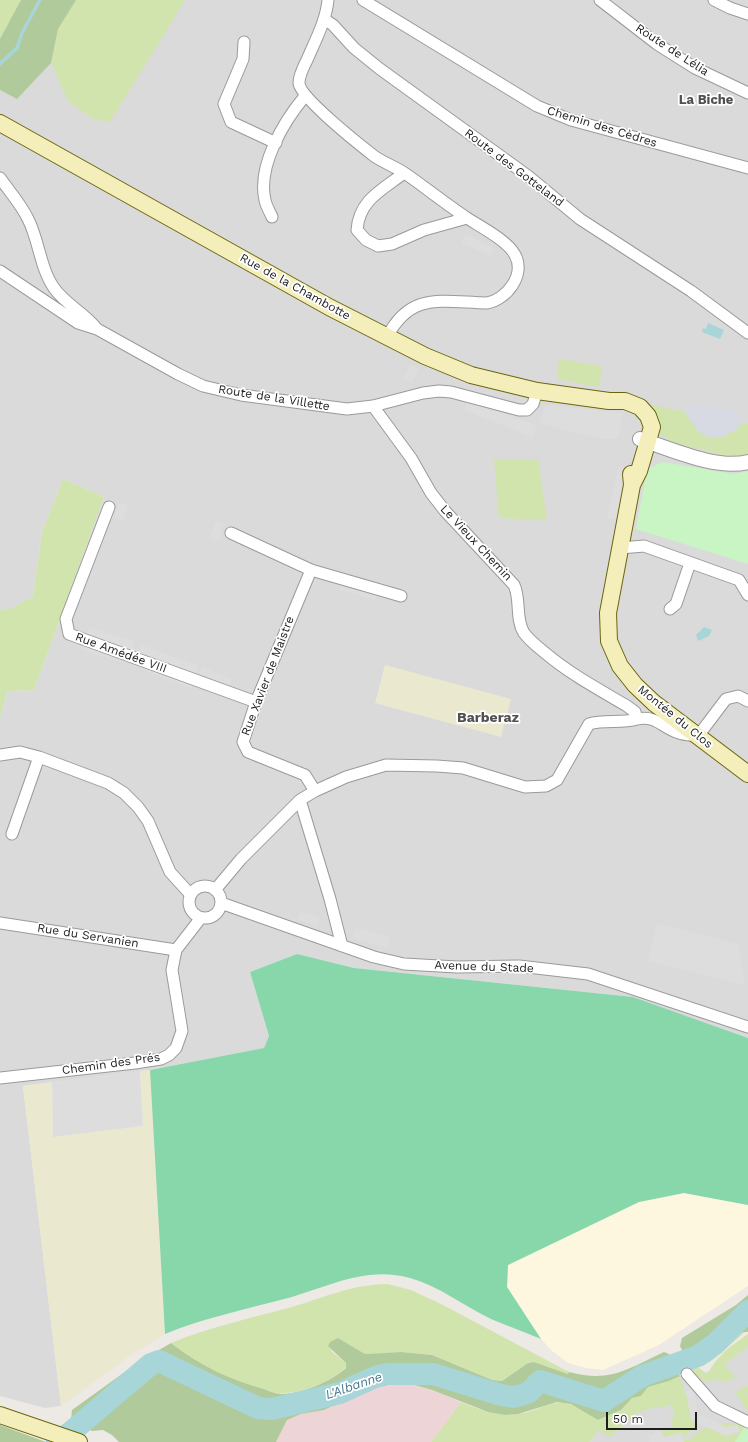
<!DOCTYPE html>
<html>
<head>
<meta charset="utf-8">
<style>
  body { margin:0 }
  #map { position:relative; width:748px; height:1442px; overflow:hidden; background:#ede9e4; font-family:"Work Sans",sans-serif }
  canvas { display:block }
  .scale { position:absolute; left:606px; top:1412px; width:91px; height:18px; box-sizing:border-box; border:2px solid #1d1d1d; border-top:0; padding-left:5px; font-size:12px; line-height:14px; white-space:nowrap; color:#1d1d1d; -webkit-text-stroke:3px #fff; paint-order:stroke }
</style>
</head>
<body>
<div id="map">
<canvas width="748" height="1442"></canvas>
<div class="scale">50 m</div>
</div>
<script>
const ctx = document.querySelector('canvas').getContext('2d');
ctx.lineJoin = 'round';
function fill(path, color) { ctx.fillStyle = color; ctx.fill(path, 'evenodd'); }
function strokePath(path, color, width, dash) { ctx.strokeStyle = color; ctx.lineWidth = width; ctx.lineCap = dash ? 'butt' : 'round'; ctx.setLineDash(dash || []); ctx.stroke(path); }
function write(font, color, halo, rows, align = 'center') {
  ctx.font = font + ' "Work Sans",sans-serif'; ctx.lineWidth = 3.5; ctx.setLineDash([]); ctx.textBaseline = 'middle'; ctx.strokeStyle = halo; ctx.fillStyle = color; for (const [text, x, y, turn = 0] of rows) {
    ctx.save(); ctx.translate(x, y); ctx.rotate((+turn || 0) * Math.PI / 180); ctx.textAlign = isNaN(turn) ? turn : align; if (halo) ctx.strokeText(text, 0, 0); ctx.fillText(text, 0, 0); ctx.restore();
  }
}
fill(new Path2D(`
  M0 0H748V1038L633 997 354 968 297 954 250 972 269 1036 264 1048 150 1070 23 1086 61 1406 45 1408 0 1396V718L7 691 34 690 104 497 63 479 42 532 33 597 7 610H0Z
  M748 1337V1442H590L599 1430 669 1381 680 1376 704 1373 711 1370Z`), '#dbdada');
fill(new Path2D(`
  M395 1383 412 1385 432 1390 461 1402 431 1442H276L287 1420 301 1414 324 1410 364 1391Z`), '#edd4d7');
fill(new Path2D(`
  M684 1193 748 1205V1286L659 1345 603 1370 586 1368 568 1363 551 1350 541 1339 507 1287 508 1265 639 1202Z`), '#fcf7de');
fill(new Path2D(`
  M385 665 511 699 501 737 375 703Z
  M150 1070 165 1334 134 1353 61 1406 23 1086 52 1082 53 1137 143 1126 140 1071Z`), '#ebe8d0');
fill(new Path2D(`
  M0 0H21L0 39Z
  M76 0H185L110 122 93 119 68 101 51 63 58 29Z
  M559 359 602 366 599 387 557 379Z
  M642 403 748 424V456L732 457 673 443 660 433 653 417Z
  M494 459H538L547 520 499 518Z
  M63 479 104 497 34 690 7 691 0 718V610H7L33 597 42 532Z
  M387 1284 411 1290 443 1305 569 1372 568 1374 534 1362 528 1363 502 1381 492 1380 432 1355 401 1352 365 1354 338 1338 331 1351 346 1363V1367C330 1382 304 1393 282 1393 276 1394 270 1391 264 1389 230 1380 199 1365 171 1343 210 1327 251 1318 292 1307 326 1297 350 1285 387 1284Z
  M746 1331 710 1362 700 1365H690L688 1362C703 1364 711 1348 722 1342 730 1338 738 1334 746 1331Z
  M748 1334V1346L724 1365 737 1378 736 1379 733 1377 727 1382 717 1380 704 1381 695 1375 691 1367 699 1368 707 1374 715 1362 726 1350Z
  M680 1376C683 1392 691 1406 697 1421V1425L687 1435 682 1436 681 1433 664 1437 661 1431 672 1427 670 1419 675 1417 671 1405 660 1408 659 1406 634 1414 610 1437 599 1430 590 1442H431L461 1402C479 1410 497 1416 517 1414 531 1413 543 1405 556 1403 570 1400 587 1412 598 1420L621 1410 632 1398 641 1396 648 1387 669 1381Z
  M747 1386H748V1412L735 1392Z
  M735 1420 748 1422V1442H684V1440C692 1440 694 1435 700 1431 710 1425 721 1423 732 1423Z`), '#d1e4ad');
fill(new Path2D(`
  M21 0H76L58 29 51 63 17 99 0 90V39Z
  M748 1295V1332C724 1330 709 1364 688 1362L680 1346 682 1338 736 1305Z
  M338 1338 365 1354 401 1352 432 1355 492 1380 502 1381 528 1363 534 1362 568 1374 569 1372C611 1383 627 1369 664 1352L669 1354 680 1376 669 1381 648 1387 641 1396 632 1398 621 1410 598 1420 571 1404 557 1402 518 1414 505 1415 488 1412 432 1390 414 1385 395 1383 364 1391 324 1410 301 1414 287 1420 276 1442H119L112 1435 103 1430 92 1431 71 1420 72 1410 140 1361 171 1343C199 1365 230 1380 264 1389 269 1391 276 1394 282 1394 304 1393 330 1382 346 1368V1363L328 1346 330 1342Z
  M0 1425 46 1442H0Z`), '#b1ca9b');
fill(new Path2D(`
  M663 462 734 474 748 471V564L636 529 647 469Z
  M745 1426 748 1427V1442H735Z`), '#c8f5c3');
fill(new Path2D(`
  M297 954 354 968 633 997 748 1038V1205L684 1193 639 1202 508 1265 507 1287 541 1339C525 1332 507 1326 491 1319 464 1306 439 1286 410 1278 365 1265 326 1288 284 1299 243 1310 204 1318 165 1334L150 1070 264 1048 269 1036 250 972Z`), '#87d7ab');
fill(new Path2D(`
  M465 234 494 248 491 256 461 243Z
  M411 365 419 369 411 383 403 378Z
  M468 400 537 426 533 437 464 410Z
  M545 405 623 413 618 438 606 439 588 436 539 423Z
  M619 466 630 469 618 520 607 518Z
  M119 503 128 505 123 521 114 518Z
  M216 521 225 524 218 542 209 539Z
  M244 540 304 570 301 574 242 545Z
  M341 583 378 594 376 600 339 590Z
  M89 627 134 641 132 650 86 636Z
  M82 645 128 659 127 663 81 650Z
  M142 645 199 666 196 674 139 653Z
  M202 667 232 679 229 686 199 674Z
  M150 668 193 684 192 688 148 672Z
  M300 912 320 918 317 926 297 919Z
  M657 923 738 944 745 985 648 961Z
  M361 928 391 937 387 948 352 938 354 930Z
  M140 1071 143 1126 53 1137 52 1082Z
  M694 1390 698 1414 726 1427 737 1425 740 1432 726 1436 691 1420 686 1391Z
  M656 1431H661L664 1437 681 1433 684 1442H650L648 1436 654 1434V1432Z`), '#ddd');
fill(new Path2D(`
  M690 403 736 411 742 417V422L736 430 722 437H709L700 433 689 419 686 413 687 407Z`), '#d8dae3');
fill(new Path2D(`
  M708 323 724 330 720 339 702 332 703 328 706 329Z
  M704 627 712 630 709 636 698 641 696 635Z`), '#a7d5d8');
strokePath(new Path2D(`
  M0 64 17 48 22 33 40 0`), '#a7d5d8', 3.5);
strokePath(new Path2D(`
  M57 1442 71 1432 151 1364 159 1361 258 1408 272 1409 340 1393 375 1377 387 1374H433L501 1395 514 1397 528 1393 540 1381 604 1401 642 1376 698 1356 715 1344 748 1311`), '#a7d5d8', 22);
const minor = new Path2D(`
  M328 0C326 21 315 41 307 60 304 66 299 75 299 83 300 98 360 145 374 156 384 163 396 167 406 174 426 188 446 204 467 218 481 227 508 241 515 255 526 275 506 300 487 303 442 302 411 291 387 337
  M363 0 537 106 571 120 748 168
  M600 0 657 44 695 68 748 93
  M714 0 730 8 748 14
  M324 19 333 25 354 48 380 69 528 176 580 219 691 291 748 333
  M244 42 243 59 224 104 231 122 276 143
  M404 173C382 190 359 200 357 230L366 240 378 246 392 244 424 230 467 218
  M0 178C9 191 21 204 28 219 39 240 40 268 54 288 66 305 85 313 97 329L178 374 203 386 241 395 347 409 373 406 423 393 439 391 451 392 519 410H527L533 404 537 391
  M272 217C270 212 266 206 265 200 257 166 284 121 305 96
  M0 271 78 323 97 329
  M373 406 411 458 431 493 445 511 514 585C521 599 515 619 524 633 529 640 538 647 544 652 570 674 598 689 627 706L635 712 637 719C657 715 662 728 679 733 685 735 692 735 698 736L726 699 738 696 748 701
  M109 507 66 619 69 634 256 702
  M231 533 311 570 401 596
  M620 548 644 546 739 580 748 595
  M311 570 256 702 243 742 248 752 305 775 315 791
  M670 609 676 604 690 563
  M0 755 20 752 39 757 108 783 124 793 138 807 148 821 170 872 190 894
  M300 800 330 899 342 946
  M12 834 39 757
  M189 902a16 16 0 1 1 32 0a16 16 0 1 1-32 0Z
  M215 890 241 859 300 800 315 791 346 777 386 765 437 766 463 768 525 787 546 786 557 780 589 724C605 719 621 724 637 719
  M221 903 374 957 404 964 457 967 519 966 588 974 748 1027
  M0 923 176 950
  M0 1078 135 1063 161 1059 169 1055 176 1048 182 1031 172 970 176 950 200 919
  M687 1374 715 1406 748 1422`);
const tertiary = new Path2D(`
  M640 439C671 449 716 470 748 462`);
const secondary = new Path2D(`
  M0 123 329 307 425 356 471 375 537 391 609 401H625L640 407 648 416 652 427 639 471 632 485
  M631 474 632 485 608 613 609 641 620 666 635 685 654 703 748 774
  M0 1415 79 1442`);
strokePath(minor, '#9a9a9a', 13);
strokePath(tertiary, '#9a9a9a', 16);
strokePath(secondary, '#6b660d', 18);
strokePath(minor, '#fff', 11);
strokePath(tertiary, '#fff', 14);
strokePath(secondary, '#f4eebb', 16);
write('12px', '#1d1d1d', '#fff', [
  ["Route de Lélia",672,50,33],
  ["Chemin des Cèdres",602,127,17],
  ["Route des Gotteland",514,168,37],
  ["Rue de la Chambotte",295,287,29],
  ["Route de la Villette",274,398,9],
  ["Le Vieux Chemin",476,543,47],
  ["Rue Amédée VIII",121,653,20],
  ["Rue Xavier de Maistre",268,676,-69],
  ["Montée du Clos",675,717,39],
  ["Rue du Servanien",88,936,9],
  ["Avenue du Stade",484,967,2],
  ["Chemin des Prés",111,1064,-8]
]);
write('bold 13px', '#505050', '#fff', [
  ["La Biche",706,100]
]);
write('italic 13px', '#47778f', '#fff', [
  ["L'Albanne",354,1386,-19]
]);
write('bold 14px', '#505050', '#fff', [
  ["Barberaz",488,718]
]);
</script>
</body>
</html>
